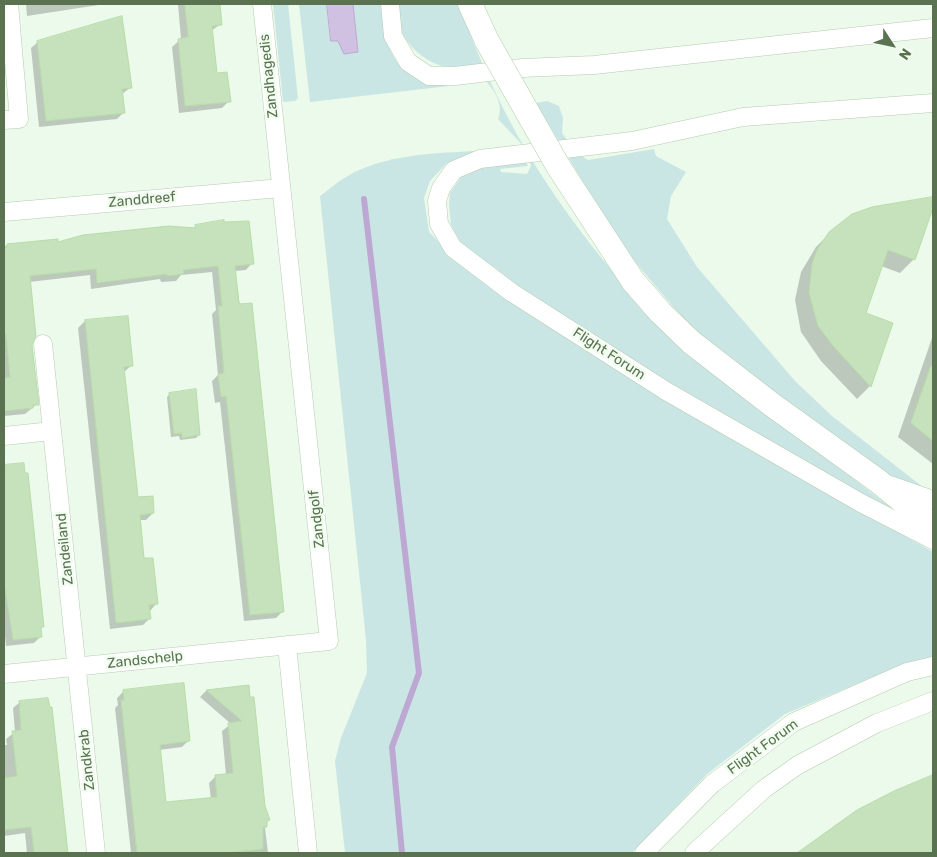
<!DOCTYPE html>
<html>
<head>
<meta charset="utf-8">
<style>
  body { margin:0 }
  #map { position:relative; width:937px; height:857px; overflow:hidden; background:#ebfaea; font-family:Rubik,sans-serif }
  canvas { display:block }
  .frame { position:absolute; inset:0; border:5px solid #5b7250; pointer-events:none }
  .north { position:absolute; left:867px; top:20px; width:50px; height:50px; -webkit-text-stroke:4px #f1fdf0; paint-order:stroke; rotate:125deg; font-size:14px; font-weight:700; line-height:20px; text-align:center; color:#5b7250 }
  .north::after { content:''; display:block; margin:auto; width:18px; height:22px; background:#5b7250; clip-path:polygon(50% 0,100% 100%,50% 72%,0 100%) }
</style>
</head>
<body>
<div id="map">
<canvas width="937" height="857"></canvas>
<div class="frame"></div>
<div class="north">N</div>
</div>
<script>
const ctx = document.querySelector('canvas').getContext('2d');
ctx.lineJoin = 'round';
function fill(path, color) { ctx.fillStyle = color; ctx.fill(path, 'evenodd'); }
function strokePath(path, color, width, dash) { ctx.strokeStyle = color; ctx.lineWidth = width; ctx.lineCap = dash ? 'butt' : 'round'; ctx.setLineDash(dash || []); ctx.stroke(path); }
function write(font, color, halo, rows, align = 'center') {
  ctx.font = font + ' Rubik,sans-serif'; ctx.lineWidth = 5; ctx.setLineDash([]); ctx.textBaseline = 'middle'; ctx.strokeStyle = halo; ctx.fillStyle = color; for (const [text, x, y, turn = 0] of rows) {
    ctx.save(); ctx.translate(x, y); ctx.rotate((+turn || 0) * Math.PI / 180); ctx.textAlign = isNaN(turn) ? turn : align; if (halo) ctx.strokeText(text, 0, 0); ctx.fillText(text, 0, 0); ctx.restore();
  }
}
fill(new Path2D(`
  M273 4H288L298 98 295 101 283 102Z
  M299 4H327L331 40 338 41 358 52 353 4H383C388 58 392 75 449 86L310 102Z
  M398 4H458C471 35 483 68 498 98 531 166 577 231 626 287L803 440 916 527 669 384 516 284 462 245 451 225 449 205 450 193 461 177 479 167 526 161 528 166 500 169 501 172 527 174 531 166 527 150 498 119C506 102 488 80 474 71 464 65 455 68 444 66 428 64 407 46 401 30 398 22 398 12 398 4Z
  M547 101 559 106 563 118 562 133 577 153 588 160 654 149 656 156 686 172 671 196 667 219 697 267 796 382 832 416 933 495 879 478 723 356 680 315 619 243 536 103Z
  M477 151 447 163 430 181 424 198 429 232 464 267 857 509 933 552V659L906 663 785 714 707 774 632 853H345L335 761 341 738 367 673 366 640 320 196C331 188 342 178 355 172 393 154 436 153 477 151Z`), '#cae6e4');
const water = new Path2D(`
  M327 4H353L358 52 344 54 338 41H331Z`);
fill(water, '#d0c0e2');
strokePath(water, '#bca8d2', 1);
fill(new Path2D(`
  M26 4H105L27 16Z
  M178 4H219L221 24 211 31 216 75 229 101 222 108 179 113 172 47 181 39Z
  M38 42 130 88 122 94 124 112 117 119 39 127 31 48Z
  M933 198V205L914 259 900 273 881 266 864 314 870 386 857 399 821 361 801 332 795 300 801 272 816 247 830 233 879 207Z
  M196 226 252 263 246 270 235 271 283 611 276 618 244 621 220 402 215 403 212 381 218 375 212 314 216 310 212 272 181 275 176 281 161 282 160 279 91 289 90 275 29 282 31 345 37 404 25 414 4 416V246L57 241V244L193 229Z
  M127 317 132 365 124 372 137 498 153 513 146 520H139L143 560 156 604 150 611 149 619 143 625 110 629 78 328 85 321Z
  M933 335V464L898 437Z
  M170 394 199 435 196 438 180 440 179 436 171 437 167 397Z
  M23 465 42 626 40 629 41 636 34 643 6 646 4 625V467Z
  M248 686 268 853H131L115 708 118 705 117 698 124 691 188 741 182 747 159 750 165 803 211 799 209 783 216 776 226 775 222 731 231 724 200 697 206 691Z
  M20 702 51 709 66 853H27L25 833 4 836V745H7L6 739 15 732 13 708Z
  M933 777V853H800L837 824Z`), '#0003');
strokePath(new Path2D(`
  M364 199 419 673 392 747 402 853`), '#bca8d2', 6);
const building = new Path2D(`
  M185 4H220L222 25 212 26 217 73 227 72 231 102 185 106 178 39 188 37Z
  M122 16 132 88 122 89 125 113 46 121 37 41Z
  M933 197V208L915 260 888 250 866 313 893 323 871 387 834 347 818 326 809 293 812 264 817 250 829 232 852 214 872 207Z
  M224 220V222L249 221 254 264 235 266 239 304 252 303 284 612 250 615 226 396 221 397 218 374 224 373 218 306H222L218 266 183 270 184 274 167 276V274L97 283 96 269 30 276 36 336 32 345 39 405H33V408L4 411V378L10 377 6 335H4V248L7 247V244L58 239V242L83 235 169 226 196 228 195 225Z
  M128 316 133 366 124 367 132 441 138 497 153 496 154 513 140 515 144 558H153L158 604 149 605 151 619 116 623 85 320Z
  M931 366H933V441L911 423Z
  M196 389 200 435 182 438V433L174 434 169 393Z
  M24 463 25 473H28L44 627H41L42 637 13 640 4 582V465Z
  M184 683 190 741 160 745 166 802 217 797 215 775 233 773 228 723 242 721 206 690 249 685 250 697H254L265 806 270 820 267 821V827H263V849L225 853H137L121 700H124L123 690Z
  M48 698 50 707H52L68 853H34L31 827 4 830V778L17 776 12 731 21 730 19 701Z
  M933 775V853H797L857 810 894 791Z`);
fill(building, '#c6e2bc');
strokePath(building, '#b7dda7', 1);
const minor = new Path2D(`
  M390 4 393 36 408 62 429 76H455L522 68 594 65 933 28
  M933 103 743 117 632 141 480 159 454 170 441 188 437 201 439 224 453 248 511 292 666 391 861 503 933 540
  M4 120 19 119 9 4
  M4 212 281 188
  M43 344 96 853
  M4 436 52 431
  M890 485 933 500
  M287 645 308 853
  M4 674 329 641 262 4
  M644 853 712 784 794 722 907 672 933 666
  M694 853 764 789 798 765 877 723 933 701`);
const secondary = new Path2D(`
  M470 4 487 41
  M558 166 633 281 660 312 691 342 771 404 878 481 933 526`);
strokePath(minor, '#b7cbb1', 19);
strokePath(secondary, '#b6cdaf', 25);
strokePath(minor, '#fff', 18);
strokePath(secondary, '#fff', 24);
const secondaryBridge = new Path2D(`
  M487 41 558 166`);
strokePath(secondaryBridge, '#b6cdaf', 25, []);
strokePath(secondaryBridge, '#fff', 24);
write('14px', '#5b7250', '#f1fdf0', [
  ["Zandhagedis",269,76,-96],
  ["Zanddreef",142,200,-5],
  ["Flight Forum",609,354,33],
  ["Zandgolf",317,519,-96],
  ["Zandeiland",65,549,-96],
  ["Zandschelp",145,660,-6],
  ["Flight Forum",763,747,-36],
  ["Zandkrab",87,760,-96]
]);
</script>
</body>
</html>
